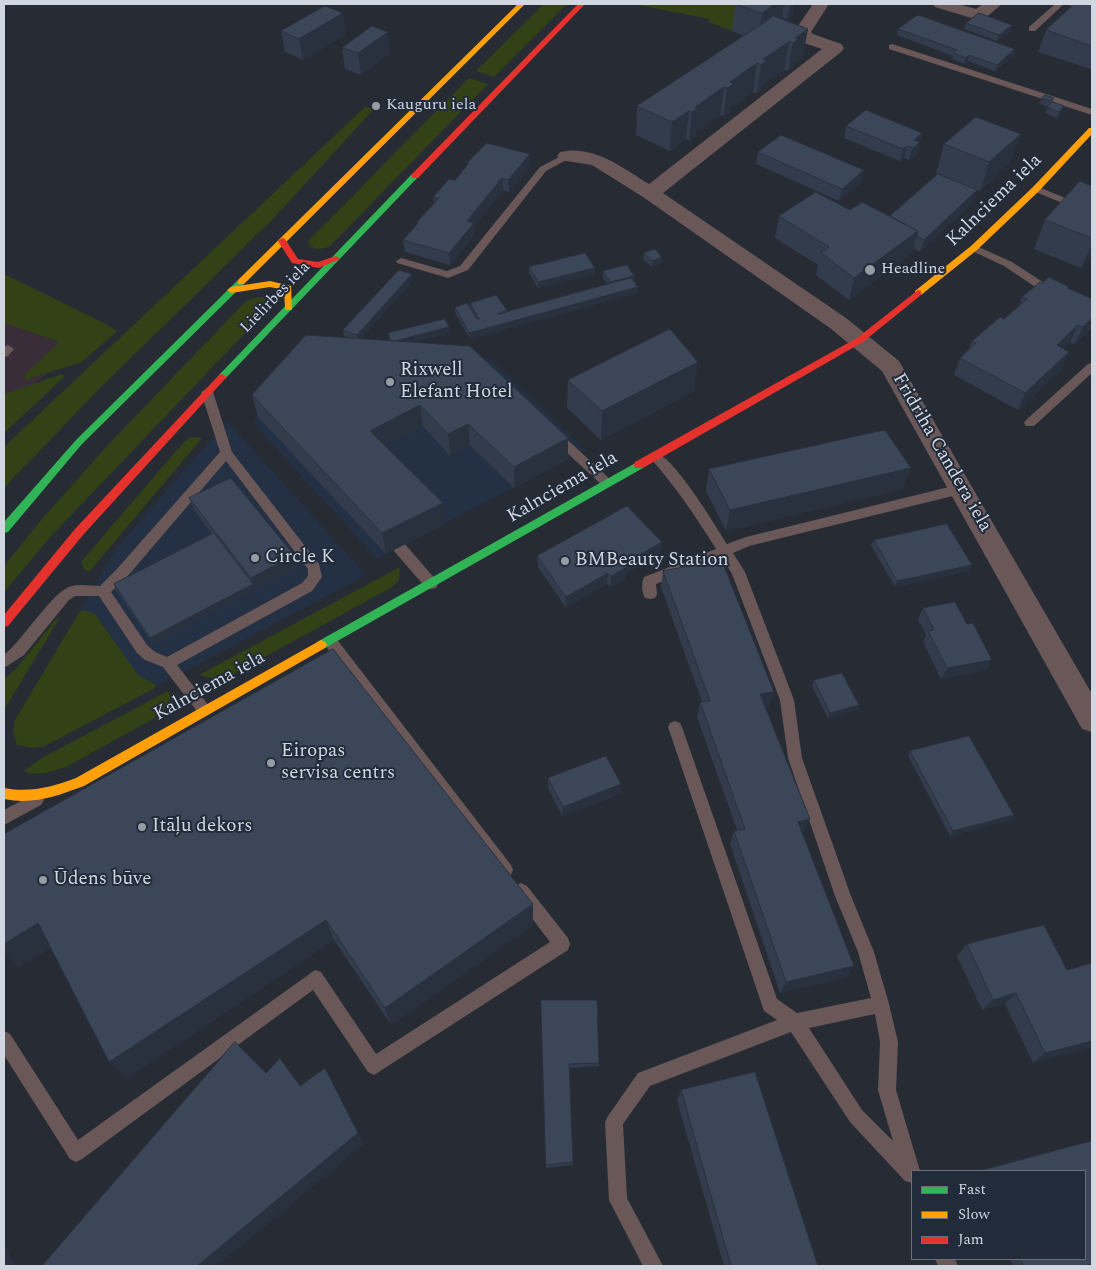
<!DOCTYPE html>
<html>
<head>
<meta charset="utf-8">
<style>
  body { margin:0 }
  #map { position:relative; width:1096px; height:1270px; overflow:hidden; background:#272c34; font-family:Spectral,serif }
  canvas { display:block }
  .frame { position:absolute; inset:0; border:5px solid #d1d7e1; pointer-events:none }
  .legend { position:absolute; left:911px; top:1170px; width:175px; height:90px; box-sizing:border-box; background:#212b3a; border:1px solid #67707d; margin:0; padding:6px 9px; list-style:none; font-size:15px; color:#d1d7e1 }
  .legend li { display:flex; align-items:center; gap:10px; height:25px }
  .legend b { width:25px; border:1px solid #67707d }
</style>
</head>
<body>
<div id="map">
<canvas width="1096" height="1270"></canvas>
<div class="frame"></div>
<ul class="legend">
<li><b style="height:6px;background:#30b455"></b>Fast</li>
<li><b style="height:6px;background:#ff9f0a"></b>Slow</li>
<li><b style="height:6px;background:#e5322d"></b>Jam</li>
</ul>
</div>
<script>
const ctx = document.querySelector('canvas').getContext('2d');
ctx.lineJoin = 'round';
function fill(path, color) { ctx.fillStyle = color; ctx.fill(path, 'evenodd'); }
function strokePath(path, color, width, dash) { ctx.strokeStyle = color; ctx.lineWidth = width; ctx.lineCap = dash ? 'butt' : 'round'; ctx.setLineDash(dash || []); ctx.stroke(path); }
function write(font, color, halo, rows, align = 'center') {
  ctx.font = font + ' Spectral,serif'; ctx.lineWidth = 4; ctx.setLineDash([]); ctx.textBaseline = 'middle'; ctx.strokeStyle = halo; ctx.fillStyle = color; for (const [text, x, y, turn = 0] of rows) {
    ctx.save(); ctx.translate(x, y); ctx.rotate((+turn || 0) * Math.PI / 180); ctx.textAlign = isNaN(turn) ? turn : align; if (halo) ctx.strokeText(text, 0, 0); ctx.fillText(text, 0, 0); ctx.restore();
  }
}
fill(new Path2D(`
  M322 344 489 358 585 450 377 559 253 423Z
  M227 421 366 575 43 747 17 742 11 730 115 550Z`), '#243043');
fill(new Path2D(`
  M4 274 74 351 4 409Z`), '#382d39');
fill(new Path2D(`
  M544 4H567L494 77 476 71Z
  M634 4H748L732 31 709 22 710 19Z
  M469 78 488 84 329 247C320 249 314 251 308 243L310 239Z
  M365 107 374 109 272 220 99 389 4 488V447Z
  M4 274 102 322 117 331 82 362 25 380 24 375 60 342 4 323Z
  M263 297 269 300V308L53 534 4 592V566L42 519 107 446 245 302 254 298Z
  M62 374 65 376 62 379 4 433V394Z
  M195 437 202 438 90 571 85 570 81 562 183 443 189 438Z
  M400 567 399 580 392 587 230 676 215 679 199 675Z
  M85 610 95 614 138 675 156 685 155 688 45 746 34 748 17 745 13 731 15 720 80 611Z
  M57 618 59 619 4 710V679L15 670Z
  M168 691 171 697 168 707 153 719 66 767 46 773 32 774 24 771 40 759Z`), '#334116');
fill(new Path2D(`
  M1055 4H1064L1035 31H1029V27Z
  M1066 4H1078L1092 8V13Z
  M892 44 1092 109V115L889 49V45Z
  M567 153 572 156 570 158 546 171 468 270 448 278 397 263 396 261 401 258 447 271 460 266 540 167Z
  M1036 186 1092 209V215L1033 191 1031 189Z
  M974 245 1012 262 1058 292 1053 295 1034 286 1004 266 970 250 969 248Z
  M8 345 14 349 8 356 4 357V347Z
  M1092 363V373L1034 426H1026L1024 423 1026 420 1088 364Z
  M207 388 213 392 232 452 319 564 322 577 312 591 177 665 209 706 211 710 209 714 204 716 199 714 163 667 145 660 137 653 99 596H75L69 600 24 655 4 668V655C23 640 53 590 72 586 81 584 91 586 100 586L116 570 220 452 201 392ZM226 461 308 569V576L302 583 167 657 155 652 147 645 111 592 126 578Z
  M556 432 560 433 611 480 613 483 611 486H603L552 439 550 436Z
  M655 452C675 458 715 525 727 544L746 537 961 484 965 486 967 489 965 492 961 494 749 546 733 553 745 572 794 700 802 758 851 896 874 952 889 1004 898 1042 896 1090 920 1171H912V1183L905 1181 850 1122 791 1032 650 1086 623 1124 627 1198 663 1266H643L609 1200 605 1122 608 1116 638 1073 777 1020 764 1011 762 1005 668 727 670 723 675 721 680 723 682 727 777 999 797 1013 871 998 858 952 835 896 788 758 780 700 732 574 722 557 656 584 657 594 655 598 650 599 645 598C642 592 641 583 644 577L716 549C696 517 676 487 651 459L649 456ZM875 1014 880 1042 878 1090 893 1141 862 1110 809 1028Z
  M399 542 404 543 436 580 438 584 436 588 431 589 426 588 394 551 393 547 394 543Z
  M330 635 335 637 511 865 513 870 511 875 505 877 499 875 325 645 323 641 325 637Z
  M36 793 41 795 44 800 41 805 4 825V810Z
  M521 883 527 886 568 938 570 944 568 950 374 1075 368 1072 313 990 82 1159 76 1162 70 1159 4 1055V1031L10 1034 78 1140 315 970 321 972 376 1054 550 942 515 896 513 891 515 886Z
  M935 1259H955L958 1266H938Z`), '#695857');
fill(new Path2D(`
  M813 4H829L811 32 813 34 841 44 844 48 841 52 663 193 846 318 899 361 1092 694V732L1082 729 882 371 830 328 643 197 592 165 560 160 557 156 560 152C593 144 623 168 649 184L822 49 801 42 794 32Z
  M933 4H958L976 9 983 4H1002L984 19 978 20 935 7Z`), '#695857');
fill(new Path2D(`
  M412 174 419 176 225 379H219V375Z
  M241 279 244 280V284L82 444 8 532 4 533V522L76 440 238 280Z
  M639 461 644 465 643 468 325 648H317L315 645 317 642Z`), '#30b455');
fill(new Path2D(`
  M518 4H525L244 284H238V280Z
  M1089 128H1092V134L1039 191 977 250 921 295H915V291L971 246 1033 187Z
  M270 281 291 286 292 310H286L285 308 284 290 270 287 231 293 227 290 231 287Z
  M321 640 325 642 327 645 325 648 84 786C57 796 33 805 4 799V788C30 793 52 787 76 778Z`), '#ff9f0a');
fill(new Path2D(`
  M578 4H585L418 178H412V174Z
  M282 238 285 239 298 259 318 262 336 256 340 259 319 268 292 263 278 241Z
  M918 290 921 291V295L863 342 643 468H635L634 465 635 462 857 338Z
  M222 374 227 377 225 379 83 535 8 626 4 627V615L75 529 219 375Z`), '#e5322d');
fill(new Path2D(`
  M735 4H795L793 5 792 15 787 19 782 17 780 18 803 57 794 63 793 67 788 71 784 70 763 85 762 89 757 93 753 92 730 108 729 113 724 116 720 115 696 132 695 137 689 141 686 139 670 151 636 135 637 106 744 36 732 31Z
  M1092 4V68L1091 69 1038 52 1046 30Z
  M966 23 1012 25 1011 31 997 41 964 29Z
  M898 29 1015 49 1014 55 995 71 968 61 964 64 952 59 953 56 897 35Z
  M281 31 346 34 303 60 285 52Z
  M342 48 390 53 361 75 345 69Z
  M1042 98H1054L1052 102 1062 112 1057 118 1045 113 1048 107 1040 104Z
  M846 126 922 133 917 154 909 160 904 158 900 161 844 138Z
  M944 144 1010 163 980 191 977 190 973 202 920 252 913 248 912 253 849 300 816 275 818 265 775 238 779 216 850 210 890 216 938 174 936 173Z
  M758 152 861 182 839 201 756 164Z
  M530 154V166L509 192 503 190 474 226V235L450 265 405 252 403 240 416 225V223L434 204 433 197 455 180 467 165V163Z
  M1092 186V256L1081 268 1034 249 1045 220Z
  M644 253 662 263 652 267 643 259Z
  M529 267 595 274 538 288 529 273Z
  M603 271 634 276V281L637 293 470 339 455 313V307L470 308V303L507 311 607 284 603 277Z
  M413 280 360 339 389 341 388 333H450L414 342 568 438V459L514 488 470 445 450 456 423 426 385 446 443 503 445 524 386 554 258 417 252 395 350 338 344 336 343 330Z
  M1042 283 1068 288 1092 299V326L1091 328 1074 345 1070 342 1063 349 1069 352 1061 369 1018 410 954 375 960 358 968 350 972 341 1004 319 1019 306 1022 297Z
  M568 380 694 391 601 440 567 408Z
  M709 469 903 489 726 531 706 491Z
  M189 498 294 555 297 567 153 644 116 590 114 584 212 534 194 510Z
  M874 540 972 565 970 571 895 587 871 545Z
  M661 553 626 573V578L610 587 607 584 566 608 538 567 537 556Z
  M663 571 769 707 765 708 804 833H802L847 977 780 993 730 844 734 831 737 830 697 717 700 702H702L661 587Z
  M923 608 967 624 992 660 986 670 941 679 923 642 926 635 918 619Z
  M814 680 859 705 857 710 828 718 812 686Z
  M910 751 1014 815 1011 820 950 836 908 756Z
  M548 778 621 784 620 794 562 816 548 788Z
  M4 834 533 925 391 1025 334 940 126 1078 51 947 18 967Z
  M967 944 1067 970 1092 964V1047L1033 1063 1005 1004 982 1010 957 956Z
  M541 1000 599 1063V1066L570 1068 573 1165 546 1168Z
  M681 1090 818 1266H724L677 1100Z
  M1092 1141V1265L1087 1266H1013L1010 1259H1085V1171H982Z`), '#333c4c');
fill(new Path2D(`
  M769 4H784L782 17 772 24 758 41 762 13Z
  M790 4H795L793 5 792 15 787 19Z
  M343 13 346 34 303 60 299 39Z
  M1012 25 1011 31 997 41 999 35Z
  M808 29 803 57 794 63 793 67 788 71 793 43 795 38Z
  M388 32 390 53 361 75 358 53Z
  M789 42 784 70 763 85 762 89 757 93 761 65 763 59Z
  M1015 49 1014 55 995 71 997 65Z
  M969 55 968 61 964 64 966 58Z
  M757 63 753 92 730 108 729 113 724 116 727 88 730 82Z
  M724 87 720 115 696 132 695 137 689 141 692 112 695 107Z
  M1064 106 1062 112 1057 118 1059 112Z
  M689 111 686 139 670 151 672 122Z
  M922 133 917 154 909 160 914 140Z
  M1021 134 1010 163 980 191 989 162Z
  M907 146 904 158 900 161 903 149Z
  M530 154V166L509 192 508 180Z
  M864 170 861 182 839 201 842 189Z
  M502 178 503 190 474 226V235L450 265 449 253 467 221Z
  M977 190 973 202 920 252 924 240Z
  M918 231 912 253 849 300 854 278Z
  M1092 244V256L1081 268Z
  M662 257V263L652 267V261Z
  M595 268V274L538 288V282Z
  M412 274 413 280 358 341 357 335Z
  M634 276 633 282 610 288V282Z
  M638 287 637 293 470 339 469 333Z
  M1092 318V326L1091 328 1074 345 1083 327Z
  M1078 325 1070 342 1049 363 1057 345Z
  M449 327 450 333 393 348 392 342Z
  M1069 352 1061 369 1018 410 1025 393Z
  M698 362 694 391 601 440 602 411Z
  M420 405 423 426 374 452 370 431Z
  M468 424 470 445 450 456 448 434Z
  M568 438V459L514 488V467Z
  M911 468 903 489 726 531 730 510Z
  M443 503 445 524 386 554 382 533Z
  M662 542 661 553 626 573V578L610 587 611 576 624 564Z
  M294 555 297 567 153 644 150 638 253 584 251 578Z
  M972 565 970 571 895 587 897 581Z
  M608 573 607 584 566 608V597Z
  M992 660 986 670 941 679 947 668Z
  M774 692 769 707 756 710 760 694Z
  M859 705 857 710 828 718 830 713Z
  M621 784 620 794 562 816 563 807Z
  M1014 815 1011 820 950 836 953 831Z
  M810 819 804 833 793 835 798 822Z
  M533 904V925L391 1025 385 1008Z
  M326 920 334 940 126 1078 109 1062Z
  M38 923 57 943 18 967 4 954V944Z
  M854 966 847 977 780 993 786 982Z
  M1016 993 1005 1004 982 1010 993 1000Z
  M1092 1041V1047L1033 1063 1045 1053Z
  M325 1068 364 1144 217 1266H197Z
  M4 1243 8 1251 15 1266H4Z`), '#29313e');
const building = new Path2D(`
  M736 4H775L762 13Z
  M1074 4H1092V46L1046 30Z
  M325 6 343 13 299 39 281 31Z
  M979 13 1012 25 999 35 966 23Z
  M918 15 1015 49 997 65 969 55 966 58 954 53 957 50 898 29Z
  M774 16 808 29 795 38 798 39 796 41 793 43 789 42 763 59 767 61 761 65 757 63 730 82 733 84 731 86 727 88 724 87 695 107 698 108 692 112 689 111 672 122 637 106Z
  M372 26 388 32 358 53 342 48Z
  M1045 95 1054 98 1051 101 1042 98Z
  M1053 102 1064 106 1059 112 1047 107Z
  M866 110 922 133 914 140 920 142 913 148 907 146 903 149 846 126Z
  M976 117 1021 134 989 162 944 144Z
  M781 135 864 170 842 189 758 152Z
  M487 143 530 154 508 180 502 178 467 221 474 223 449 253 403 240 418 223H416L439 198 433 197 449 179 455 180 469 163H467Z
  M938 174 977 190 924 240 917 236 918 231 890 216Z
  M1080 181 1092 186V238L1045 220Z
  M816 192 850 210 862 202 918 231 854 278 821 253 829 247 779 216Z
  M655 249 662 257 652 261 644 253Z
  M585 253 595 268 538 282 529 267Z
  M627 265 634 276 610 282 603 271Z
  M399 270 412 274 357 335 343 330Z
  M1049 277 1069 287 1068 288 1092 299V318L1083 327 1078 325 1057 345 1069 352 1025 393 960 358 976 343 972 341 1000 317 1004 319 1027 299 1022 297 1040 282 1042 283Z
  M631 278 638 287 469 333 455 307 467 303 477 319H479L470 303 496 295 507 310 498 314Z
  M445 319 449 327 395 341H391L388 333Z
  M670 329 698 362 602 411 568 380Z
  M306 335 470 346 568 438 514 467 468 424 448 434 420 405 370 431 443 503 382 533 252 395Z
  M885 430 911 468 730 510 709 469Z
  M231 478 294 555 251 578 189 498Z
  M627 506 662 542 624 564 627 567 611 576 608 573 566 597 537 556Z
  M947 524 972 565 897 581 874 540Z
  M214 533 253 584 150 638 114 584Z
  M722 561 774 692 760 694 810 819 798 822 854 966 786 982 734 831 745 829 700 702 710 701 663 571Z
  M955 602 967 624 973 623 992 660 947 668 928 631 934 630 923 608Z
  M333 649 533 904 385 1008 326 920 109 1062 38 923 4 944V834Z
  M842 673 859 705 830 713 814 680Z
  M969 736 1014 815 953 831 910 751Z
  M606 756 621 784 563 807 548 778Z
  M1044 925 1067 970 1092 963V1041L1045 1053 1016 993 993 1000 967 944Z
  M541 1000H597L599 1063 569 1064 573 1162 546 1165Z
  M235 1042 266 1073 280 1058 300 1086 325 1068 358 1133 197 1266H42Z
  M755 1072 818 1266H731L681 1090Z
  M1092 1141V1264L1084 1266H1024L1020 1259H1085V1171H983V1170Z`);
fill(building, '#3b4658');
strokePath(building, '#29313e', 1);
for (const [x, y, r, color] of [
  [376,106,5,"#969ba4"],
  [870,270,6,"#969ba4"],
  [390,382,5,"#969ba4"],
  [255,558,5,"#969ba4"],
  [565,561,5,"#969ba4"],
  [271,763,5,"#969ba4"],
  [142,827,5,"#969ba4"],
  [43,880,5,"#969ba4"]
]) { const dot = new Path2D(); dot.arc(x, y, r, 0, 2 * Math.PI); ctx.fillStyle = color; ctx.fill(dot); strokePath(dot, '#212b3a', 2); }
write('16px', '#d1d7e1', '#212b3a', [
  ["Kauguru iela",386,106],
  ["Headline",881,270]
], 'left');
write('16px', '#d1d7e1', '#212b3a', [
  ["Lielirbes iela",276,298,-46]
]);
write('19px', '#d1d7e1', '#212b3a', [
  ["Kalnciema iela",995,201,-44],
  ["Fridriha Candera iela",941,453,60],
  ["Kalnciema iela",563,488,-30],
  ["Kalnciema iela",210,687,-29]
]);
write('19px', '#d1d7e1', '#212b3a', [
  ["Rixwell",400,371],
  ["Elefant Hotel",400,393],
  ["Circle K",265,558],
  ["BMBeauty Station",575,561],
  ["Eiropas",281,752],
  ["servisa centrs",281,774],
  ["Itāļu dekors",152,827],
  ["Ūdens būve",53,880]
], 'left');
</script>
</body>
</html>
